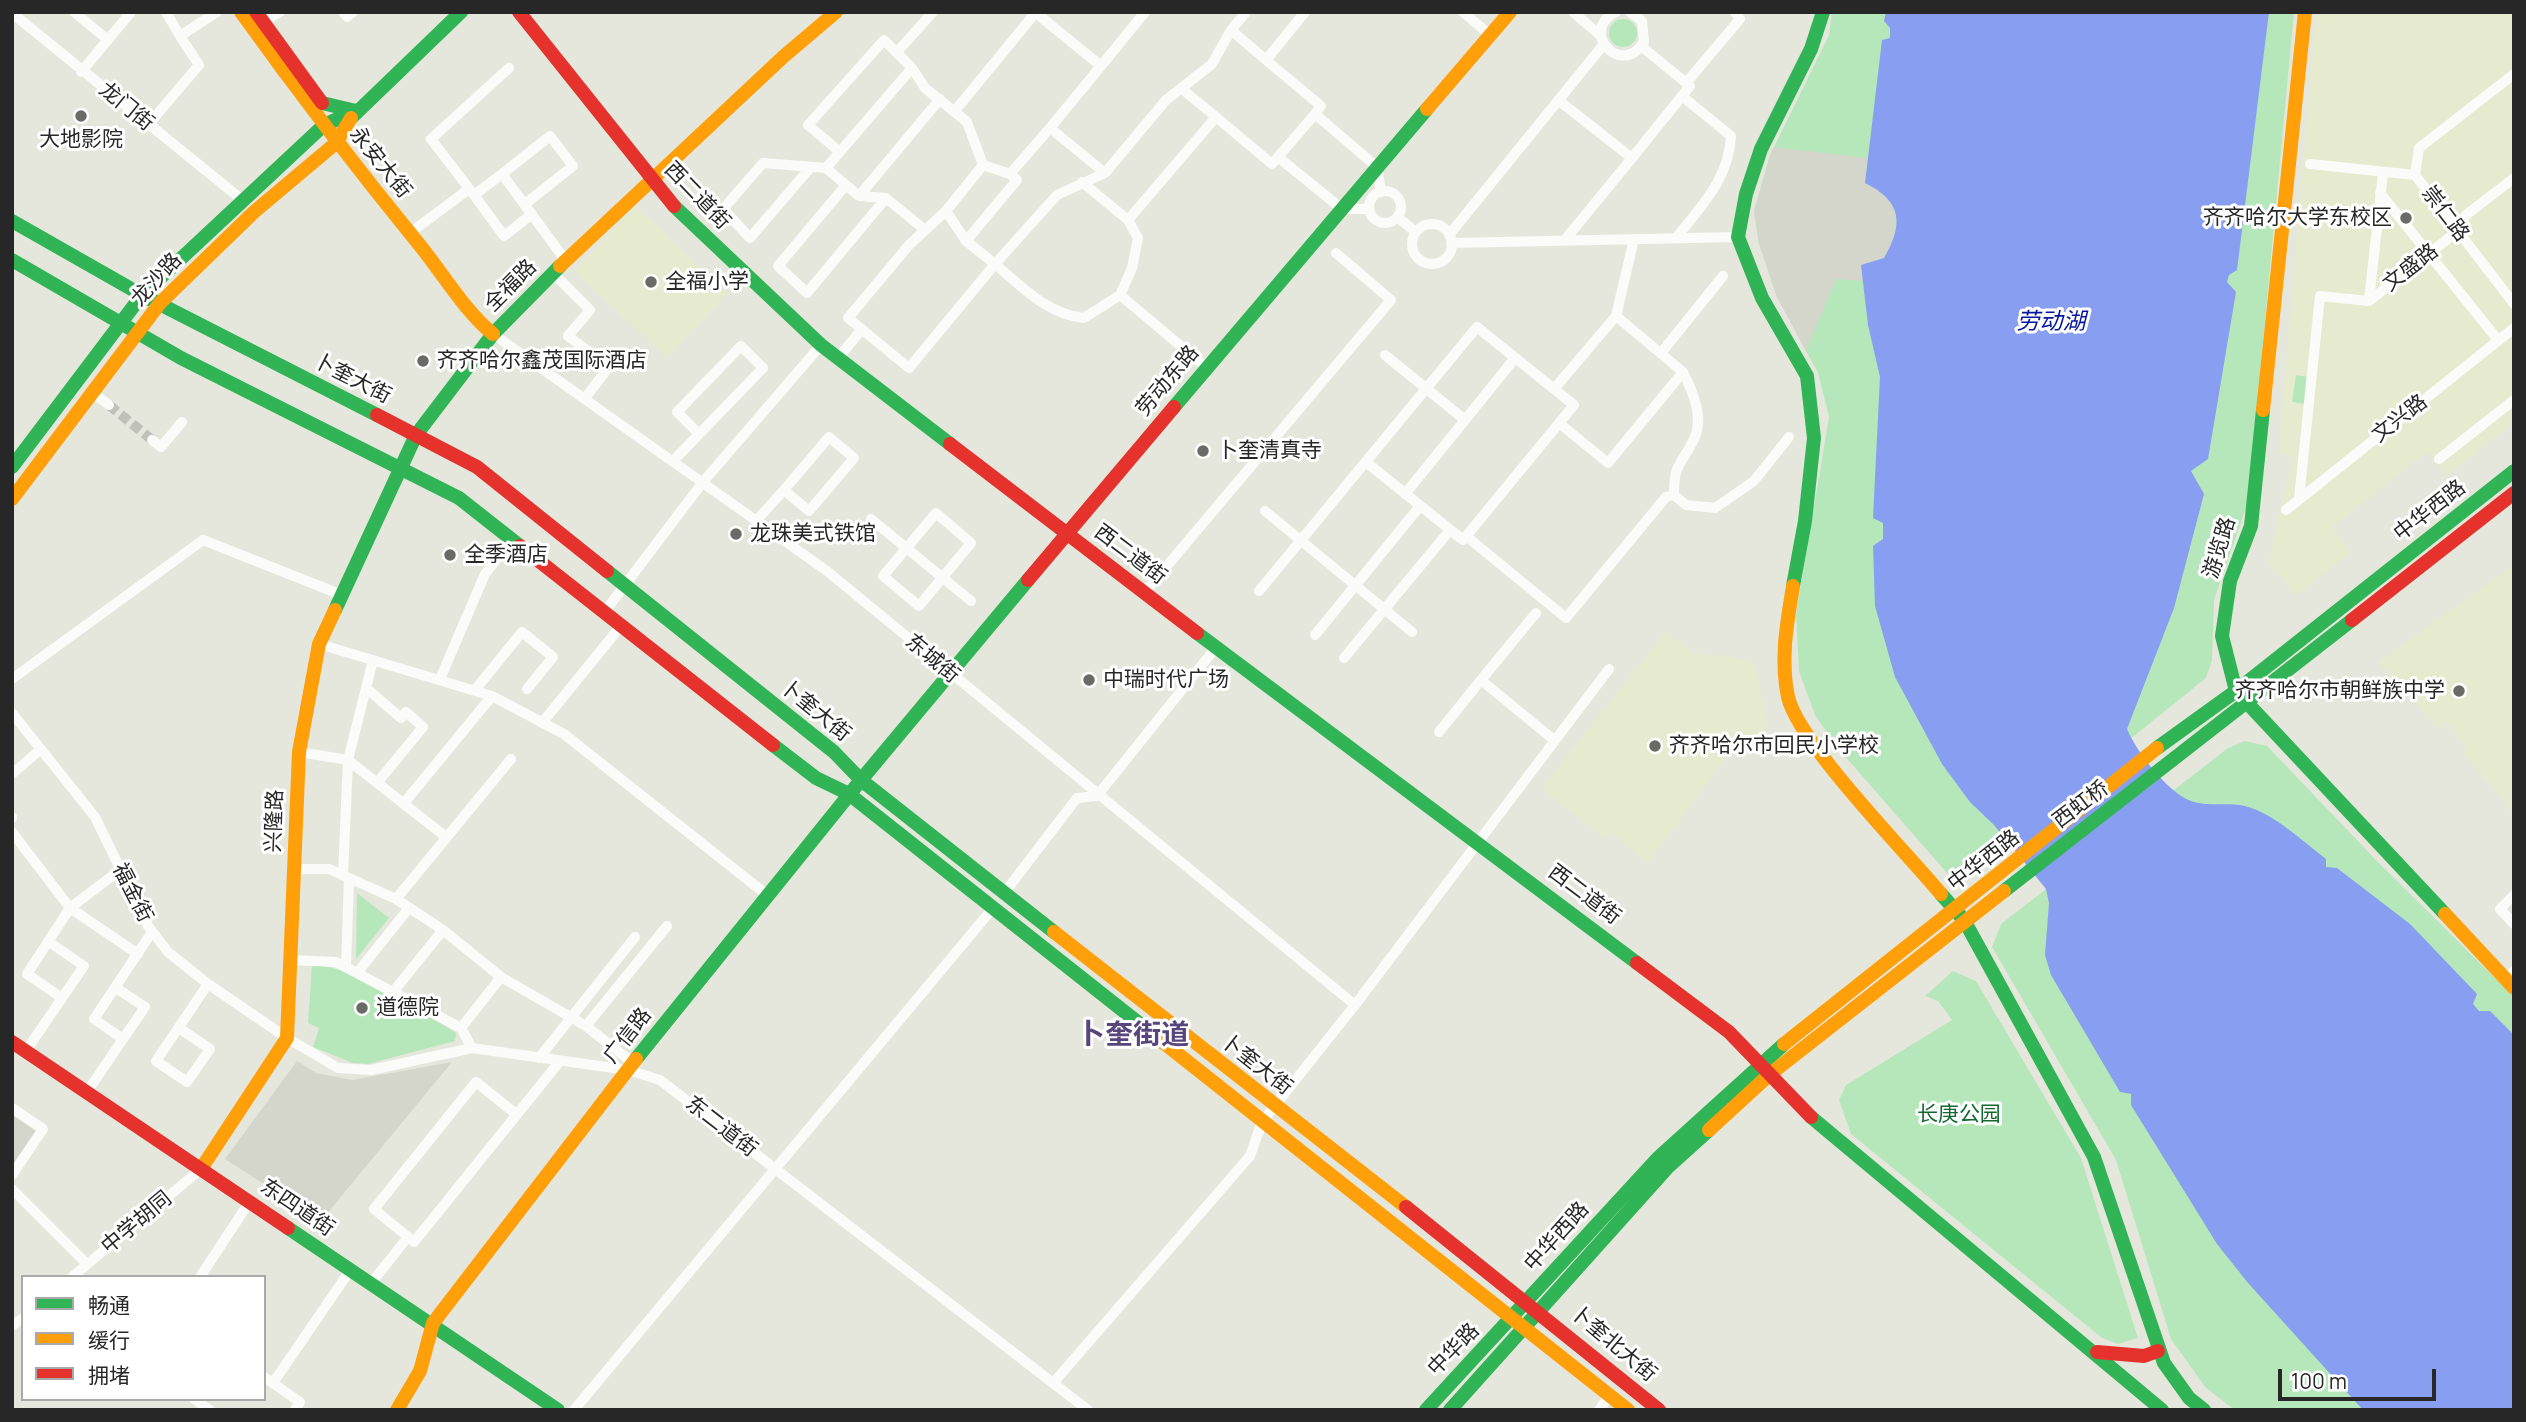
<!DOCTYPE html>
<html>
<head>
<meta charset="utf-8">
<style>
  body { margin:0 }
  #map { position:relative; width:2526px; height:1422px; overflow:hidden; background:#e6e7dc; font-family:Manrope,"Noto Sans SC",sans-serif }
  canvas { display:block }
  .frame { position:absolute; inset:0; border:14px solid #272727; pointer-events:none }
  .legend { position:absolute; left:21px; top:1275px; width:245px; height:126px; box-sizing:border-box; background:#fff; border:2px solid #a9a9a9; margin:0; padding:9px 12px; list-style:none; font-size:21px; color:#272727 }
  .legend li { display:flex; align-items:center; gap:14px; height:35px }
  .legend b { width:35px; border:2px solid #a9a9a9 }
  .scale { position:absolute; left:2278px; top:1369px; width:158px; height:32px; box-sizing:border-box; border:4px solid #272727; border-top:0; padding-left:9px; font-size:21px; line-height:24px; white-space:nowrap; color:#272727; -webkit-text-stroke:5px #fff; paint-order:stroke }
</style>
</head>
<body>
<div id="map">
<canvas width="2526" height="1422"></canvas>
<div class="frame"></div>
<ul class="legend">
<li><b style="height:9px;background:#30b455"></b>畅通</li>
<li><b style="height:9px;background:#ff9f0a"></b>缓行</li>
<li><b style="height:9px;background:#e5322d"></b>拥堵</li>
</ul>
<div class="scale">100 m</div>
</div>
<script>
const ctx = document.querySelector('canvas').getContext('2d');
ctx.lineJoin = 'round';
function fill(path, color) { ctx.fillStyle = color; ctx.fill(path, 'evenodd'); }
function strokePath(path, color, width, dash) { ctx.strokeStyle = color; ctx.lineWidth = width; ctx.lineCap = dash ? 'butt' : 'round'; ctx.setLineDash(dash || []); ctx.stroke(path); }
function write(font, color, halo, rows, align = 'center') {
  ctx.font = font + ' Manrope,"Noto Sans SC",sans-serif'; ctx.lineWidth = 6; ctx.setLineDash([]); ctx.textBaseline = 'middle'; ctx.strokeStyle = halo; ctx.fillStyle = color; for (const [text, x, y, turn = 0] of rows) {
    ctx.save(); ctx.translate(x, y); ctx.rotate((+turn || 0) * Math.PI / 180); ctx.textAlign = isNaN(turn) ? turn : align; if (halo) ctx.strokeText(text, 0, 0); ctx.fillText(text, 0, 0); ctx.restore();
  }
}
fill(new Path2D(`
  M2316 12H2514V423L2446 477 2427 452 2332 527 2351 552 2296 596 2268 561 2293 457 2278 453Z
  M635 206 728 293 667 358 574 271Z
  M2514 565V822L2507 804 2464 755 2466 747 2445 721 2437 728 2378 662Z
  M1666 631 1693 653 1741 658 1756 665 1767 725 1747 750 1737 743 1648 863 1611 833 1606 839 1541 789Z`), '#e6ebcf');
fill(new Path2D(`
  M1832 12H2294L2248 502 2214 600 2212 660 2206 678 1960 876 1947 873 1836 746 1815 715 1799 671 1796 614 1829 417 1818 373 1777 297 1759 244 1754 211 1770 155 1829 35Z
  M1609 33a14 14 0 1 1 28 0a14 14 0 1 1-28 0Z
  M2296 375 2310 377 2307 404 2292 402Z
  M2245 741 2267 746 2375 859 2514 997V1410H2235L2206 1388 2171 1339 2116 1160 1992 947 2001 924 2228 748Z
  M357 893 389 918 356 959Z
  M312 964C363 970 412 1006 456 1033L455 1041 368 1064 353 1063 313 1047 319 1028 308 1023Z
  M1953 971 1976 981 2081 1158 2138 1338 2118 1344 2102 1338 1851 1134 1839 1100 1846 1085 1952 1020 1938 1001 1925 996Z`), '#b6e7bb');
fill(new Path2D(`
  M1773 147 1867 158 1865 183 1879 190 1895 207 1898 235 1884 258 1862 265 1863 281 1836 279 1806 351 1777 297 1759 244 1754 211Z
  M297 1061 316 1073 352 1080 452 1062 321 1221 225 1159Z
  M12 1115 36 1131 12 1166Z`), '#d4d6cb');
fill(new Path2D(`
  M1886 12H2269L2237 270 2229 275 2227 282 2236 292 2208 459 2191 471 2204 494 2174 608 2127 729C2136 751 2167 792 2191 801 2207 807 2228 802 2245 806 2275 814 2301 840 2326 859V867L2337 868 2410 924 2477 994 2473 1004 2479 1011H2490L2514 1035V1410H2363L2248 1283 2217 1244 2131 1105V1094L2120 1092 2051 975 2045 955 2049 903 2046 889 1994 825 1970 802 1942 764 1895 677 1875 606 1873 546 1883 539V523L1873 518 1880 377 1868 325 1861 265 1884 258C1904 224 1902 201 1865 183L1882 40 1890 38V28L1884 21Z`), '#889ef0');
strokePath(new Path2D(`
  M109 405 152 440`), '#c0c1b8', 10, [10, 5]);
strokePath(new Path2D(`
  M74 12 108 40
  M166 12 180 36 217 12
  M343 12 347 17 353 12
  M1463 12 1490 35
  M1573 12 1601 36
  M1616 12C1578 30 1621 79 1644 42L1642 21 1630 12
  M12 13 241 199
  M1036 13 1101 66 1050 128
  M263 22 280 12
  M1231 30 1246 12
  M897 52 933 12
  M1266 60 1321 106 1315 114 1377 167 1381 192
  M1101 66 1145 12
  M509 68 431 139 474 195 502 174 566 261
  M81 72 131 12
  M1686 83 1740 19 1735 12
  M1558 100 1632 158 1564 241
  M954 112 1036 12
  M1216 117 1272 164 1278 157 1342 209H1369
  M148 125 199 65 180 36
  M840 152 808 125 884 40 912 68 925 88 967 122 983 165
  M1278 157 1315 114
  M1632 158 1690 86 1641 46
  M2310 164 2415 175 2514 304
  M810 168 750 238 723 209 763 163 826 168 859 196 886 198 925 230
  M826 168 912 68
  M502 174 550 136 573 166 525 204
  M2415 175 2419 148 2514 74
  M1082 182 1128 220 1138 238 1132 268 1120 295 1084 318C1047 314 1022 287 995 264L1057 195 1105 173 1166 100 1212 64 1231 30 1266 60 1305 12
  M846 185 778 266 807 293 886 198
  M1369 207a16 16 0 1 1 32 0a16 16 0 1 1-32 0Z
  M2380 193 2498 340
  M474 195 504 236 532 214
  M859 196 940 99
  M946 211 966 241 995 264 909 368 848 318 909 245Z
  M946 211 983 165 1010 174
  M1397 217 1416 232
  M1128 220 1216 117 1182 89
  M1412 244a20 20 0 1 1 40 0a20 20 0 1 1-40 0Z
  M410 233 469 189
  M1449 235 1604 44
  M1676 238C1701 206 1729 179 1731 136L1682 96
  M966 241 1017 180 1010 174 1050 128 1105 173
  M1451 243 1738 237
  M553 273 590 310 568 336 609 367 585 398
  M1120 295 1207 368
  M2369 301 2459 230 2466 215 2514 178
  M2369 301 2383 172
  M493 334 827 571 1355 1005
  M1661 353 1723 276
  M1385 355 1465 420 1515 358
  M839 357 862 329
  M93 393 109 405
  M1559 423 1608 463 1683 372 1616 316
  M152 440 161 447 182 422
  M2439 459 2514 400
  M673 461 763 368 741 346 677 412 699 434
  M1366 462 1463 540 1574 405 1554 389
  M1405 494 1465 420
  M1674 495 1686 505 1715 508 1754 481 1789 437
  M2299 499 2320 296 2369 301
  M2286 510 2514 328
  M1265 511 1412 632
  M936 513 971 543 919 606 883 576Z
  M871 519 971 601
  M756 521 784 490 809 511 854 458 829 437 784 490
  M1466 536 1566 618 1666 497 1674 495C1674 463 1680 467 1693 441 1705 419 1693 392 1683 372
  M1259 591 1477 327 1554 389 1616 316 1634 239
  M1145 592 1391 300 1336 253
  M1536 613 1481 680 1554 740
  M603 614 703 482 821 345
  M1315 635 1420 506
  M319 644 492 696 564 734 767 895
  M1344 658 1450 530
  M12 679 203 540 342 595
  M440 679 485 574 512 540
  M366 688 401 718 406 712 423 727 377 783
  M475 690 522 632 553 657 527 689
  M12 713 95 817 148 926 168 952 208 984 287 1038 338 1068 371 1070 472 1048 628 1070 660 1080 1088 1410
  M542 723 620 627
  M1439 732 1481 680
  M299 752 348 760 446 837
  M12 774 41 749
  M404 803 492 696
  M12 817V818
  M12 832 70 908 120 870
  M294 869H329L396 899
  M343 875 348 760 373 660
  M1005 892 1077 798 1097 796 1217 646
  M2514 895 2500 909 2514 924
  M49 942 84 966 62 998
  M290 960 336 962 461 1028 472 1048
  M346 967 349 878
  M357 973 409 908
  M501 977 586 1026 633 1063
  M2506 979 2514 971
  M116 988 145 1007 123 1039 94 1019 152 932
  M393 992 443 930
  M586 1026 667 926
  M179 1028 210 1049 187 1082 156 1061 208 984
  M461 1028 501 977 443 930 396 899 511 759
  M26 1051 62 998 27 974 70 908 138 954
  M539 1058 635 937
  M87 1092 123 1039
  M12 1108 43 1129 12 1175
  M516 1114 476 1082 374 1209 414 1242 560 1061
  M12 1189 87 1264
  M72 1277 201 1169
  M200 1277 250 1201
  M372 1282 408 1237
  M12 1326 23 1318
  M264 1377 300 1402 295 1410
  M1054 1382 1250 1156 1262 1122 1355 1005 1609 669
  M273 1383 351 1269
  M194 1399 210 1410
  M574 1410 993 908
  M1599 1410 1610 1395`), '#fbfbfa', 10);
strokePath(new Path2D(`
  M322 103 356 111
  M351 118 461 12
  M674 206 821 345 950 444
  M12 221 142 295 377 415
  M12 260 181 358 459 498 520 546
  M1174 407 1427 109
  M2263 410 2251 526 2230 581 2222 636 2236 691 2445 914
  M12 467 142 295 324 125 356 111
  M607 571 834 752 861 780 1054 932
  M1793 586 1805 521 1814 438 1807 376 1762 298 1738 237 1746 194 1761 149 1811 49 1823 12
  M335 610 416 435 493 334 560 266
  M1197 633 1637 963
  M773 745 816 778 849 794 1164 1043
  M2157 748 2236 691 2514 471
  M2004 891 2352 620
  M1941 894 1964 920 2094 1157 2164 1363 2189 1398 2204 1410
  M636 1059 861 780 1028 580
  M1811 1117 2162 1410
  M288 1228 558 1410
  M1426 1410 1658 1158 1784 1044
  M1450 1410 1668 1167 1709 1130`), '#30b455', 14);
strokePath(new Path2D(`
  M241 12C299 93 359 171 422 248 445 277 465 311 493 334
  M1427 109 1510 12
  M560 266 783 57 836 12
  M2263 410 2305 12
  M12 499 160 303 254 212 336 143 351 118
  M1793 586C1787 623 1780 659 1788 697 1798 742 1907 853 1941 894
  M2445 914 2514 988
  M1054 932 1406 1207
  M1164 1043 1628 1410
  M1784 1044 2157 748
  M1709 1130 1769 1075 2004 891
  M201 1169 287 1038 299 752 319 644 335 610
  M397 1410 420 1371 433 1323 636 1059`), '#ff9f0a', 14);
strokePath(new Path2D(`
  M256 12 322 103
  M519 12 674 206
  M377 415 477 467 607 571
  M950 444 1197 633
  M520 546 773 745
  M1028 580 1174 407
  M2352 620 2514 493
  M1637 963 1729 1032 1811 1117
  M12 1042 288 1228
  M1406 1207 1659 1410
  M2097 1352 2144 1356 2158 1351`), '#e5322d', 14);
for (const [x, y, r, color] of [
  [81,116,7,"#6a6a66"],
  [2406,218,7,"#6a6a66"],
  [651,282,7,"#6a6a66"],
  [423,361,7,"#6a6a66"],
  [1203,451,7,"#6a6a66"],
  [736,534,7,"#6a6a66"],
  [450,555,7,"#6a6a66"],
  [1089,680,7,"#6a6a66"],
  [2459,691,7,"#6a6a66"],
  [1655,746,7,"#6a6a66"],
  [362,1008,7,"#6a6a66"]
]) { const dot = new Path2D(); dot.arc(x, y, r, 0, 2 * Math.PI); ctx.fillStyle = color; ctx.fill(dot); strokePath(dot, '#fff', 2.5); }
write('21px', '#272727', '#fff', [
  ["龙门街",126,107,39],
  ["永安大街",380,163,51],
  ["西二道街",697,196,46],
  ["崇仁路",2445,214,53],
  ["文盛路",2411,268,-38],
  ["龙沙路",157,280,-48],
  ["全福路",511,286,-45],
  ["卜奎大街",352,379,27],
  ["劳动东路",1168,381,-50],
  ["文兴路",2400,419,-38],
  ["中华西路",2430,511,-38],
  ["游览路",2220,548,-73],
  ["西二道街",1130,555,37],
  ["东城街",932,659,40],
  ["卜奎大街",815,711,39],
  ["西虹桥",2081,805,-37],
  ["兴隆路",275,821,-88],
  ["中华西路",1984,861,-38],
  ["福金街",132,893,63],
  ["西二道街",1584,895,37],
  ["广信路",628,1036,-52],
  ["卜奎大街",1256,1065,38],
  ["东二道街",721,1127,38],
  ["东四道街",297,1208,34],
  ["中学胡同",137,1223,-40],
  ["中华西路",1557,1237,-48],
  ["卜奎北大街",1613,1344,40],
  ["中华路",1454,1350,-46]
]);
write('21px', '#272727', '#fff', [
  ["大地影院",81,140,"center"],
  ["齐齐哈尔大学东校区",2392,218,"right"],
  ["全福小学",665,282],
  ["齐齐哈尔鑫茂国际酒店",437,361],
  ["卜奎清真寺",1217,451],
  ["龙珠美式铁馆",750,534],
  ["全季酒店",464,555],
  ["中瑞时代广场",1103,680],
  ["齐齐哈尔市朝鲜族中学",2445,691,"right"],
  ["齐齐哈尔市回民小学校",1669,746],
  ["道德院",376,1008]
], 'left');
write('21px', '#13682f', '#fff', [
  ["长庚公园",1959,1115]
]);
write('italic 23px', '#0316a0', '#fff', [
  ["劳动湖",2051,323]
]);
write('bold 28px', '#58457b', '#fff', [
  ["卜奎街道",1133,1036]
]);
</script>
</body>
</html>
